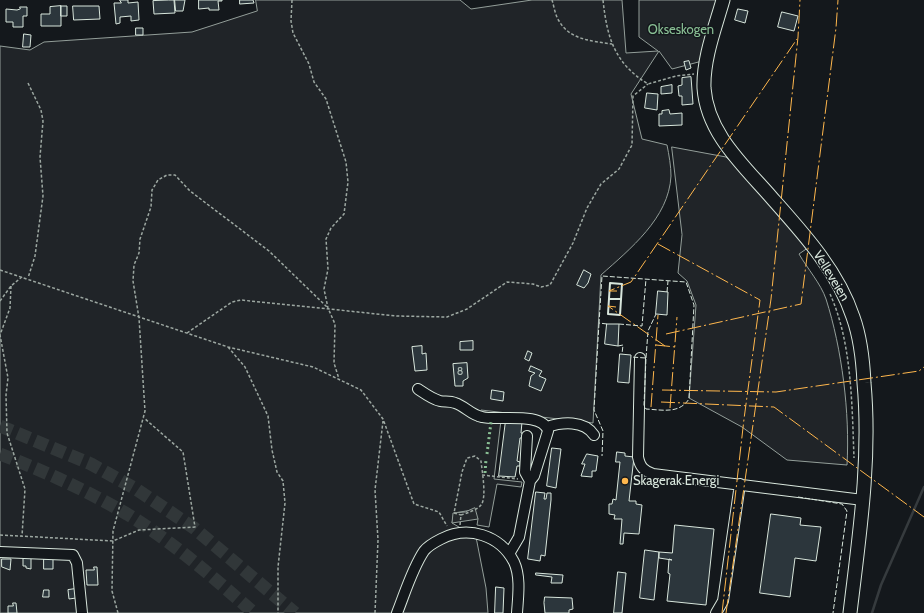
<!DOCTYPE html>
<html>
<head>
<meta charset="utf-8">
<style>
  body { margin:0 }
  canvas { display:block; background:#14181c }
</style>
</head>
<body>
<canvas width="924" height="613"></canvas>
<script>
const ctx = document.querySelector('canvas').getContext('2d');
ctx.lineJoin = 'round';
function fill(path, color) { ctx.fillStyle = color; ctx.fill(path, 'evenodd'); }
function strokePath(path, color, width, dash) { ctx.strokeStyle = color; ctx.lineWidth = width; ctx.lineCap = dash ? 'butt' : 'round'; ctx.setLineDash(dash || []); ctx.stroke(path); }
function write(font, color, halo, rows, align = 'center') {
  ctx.font = font + ' Cabin,sans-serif'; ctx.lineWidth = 3; ctx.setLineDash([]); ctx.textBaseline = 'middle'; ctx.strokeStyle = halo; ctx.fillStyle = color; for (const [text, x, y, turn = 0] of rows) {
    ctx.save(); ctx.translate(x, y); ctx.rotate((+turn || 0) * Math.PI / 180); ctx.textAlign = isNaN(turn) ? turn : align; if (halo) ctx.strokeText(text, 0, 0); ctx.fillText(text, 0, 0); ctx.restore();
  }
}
const green = new Path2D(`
  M256 0H460L471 9 532 0H622L626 53 658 51 639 37V0H719L706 60 672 69 659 51 631 94 642 139 667 145C669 155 671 166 671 176 669 218 630 249 601 275L593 423 481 410 476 421 501 420 494 479 522 482 521 487 497 484 489 527 477 525 478 519 472 510 454 513 452 523 476 537 486 588 488 613H0V46L30 50 44 42 192 32 257 11Z
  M672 147 726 157 786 214 812 245 799 254C807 268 821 284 826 299 842 349 850 413 847 465L787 460 742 427 689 398 696 305 687 281 678 273 682 235Z`);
fill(green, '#202428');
strokePath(green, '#939e99', 1);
const parking = new Path2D(`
  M475 508 478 519 452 523 453 513 465 512Z`);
fill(parking, '#24282b');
strokePath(parking, '#939e99', 1);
strokePath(new Path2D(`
  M872 613 881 585 924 487`), '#363b3e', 2.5);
const building = new Path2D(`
  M120 0H128V3L138 2 139 20 131 21V16L120 17V23L116 24 114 3H121Z
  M169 0H174L175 13 154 14 153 1Z
  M175 0H185L183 11H176Z
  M199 0H222V1H218L219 10H209V8L199 9Z
  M240 0H253L254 3 240 4Z
  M61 6H67V16H61Z
  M61 6V26H41V14H50V7Z
  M73 6H99L100 19 74 20Z
  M20 7H27V16H23V27H13V22H6V9L17 10 20 9Z
  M738 9 748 11 745 23 735 20Z
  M782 12 798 16 794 31 778 27Z
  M136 28H143V35H136Z
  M24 34 31 35 30 47H23Z
  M689 61 691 68 686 70 684 62Z
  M691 77 693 104 682 105V96H679L678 86 682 85V78Z
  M672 85V93L661 94V87Z
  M647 93 658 94 657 110 645 108Z
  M669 110 670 114 682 113V125L659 126V114H662V111Z
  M584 270 591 274 588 283 584 288 577 285Z
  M658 291 668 292 667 315 656 314Z
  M607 324H619L618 346 605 344Z
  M473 341V350H460V342Z
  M422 346V354L426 353 427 370 415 371 412 347Z
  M528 351 532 353 529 361 525 359Z
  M620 354 631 355 629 383 618 382Z
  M467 363 468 378 463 381V386H455L453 364Z
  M531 366 542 371 539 376 546 379 541 391 529 386 531 376 535 373 529 371Z
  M492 390 504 392 503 401 491 399Z
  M506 420 522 422 521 433 524 434 523 438H520L517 461 520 462V466H517L515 477 499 476Z
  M552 448 561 449 556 488 547 486Z
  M617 452 625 453V456L634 457 629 501H636V504L642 505 639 534 624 533 623 544H620L622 519H614L615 515 609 514V504H612L613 499 616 500 620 462H616Z
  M587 454 598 456 596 471H592V477L581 476 585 464H582Z
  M536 492 545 493 544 499H546L547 493H551V500L545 556 541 555 540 561 528 559Z
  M771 514 801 518 800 525 821 527 816 561 795 558 790 597 760 593Z
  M675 525 714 529 706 605 667 601 670 574 668 573 669 559 672 560 659 558V552L672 553Z
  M645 550 659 552 654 600 640 598Z
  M25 558H31V569L26 568V566H23V559Z
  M2 559H11L10 570 2 567Z
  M44 559H53V569H44Z
  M94 567H97L98 585H87L86 570H94Z
  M618 572 626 573 622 613H614Z
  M536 573 563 575 562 583H551L552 577 536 575Z
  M496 587 504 588 503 613H495Z
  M75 589 76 598 69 599 68 590Z
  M44 590H49V597H43Z
  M545 597 572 598 573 609 569 610V613H545L544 603Z
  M13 603H16L17 613H8V606H13Z`);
fill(building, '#2c363c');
strokePath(building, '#d8e6dc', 1);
strokePath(new Path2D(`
  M0 426 91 464 136 489 194 528 295 613
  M0 454C44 471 86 490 127 514 173 542 214 578 254 613`), '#313739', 13, [13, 6]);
const minor = new Path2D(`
  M640 358 638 457C640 467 644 471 653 474L863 500
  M418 389C424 393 432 399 440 401 444 402 450 401 455 403 465 406 471 415 482 417 497 421 543 411 548 431L534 476 530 481 519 537 509 554
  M547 427C562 422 584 420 594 435
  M527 436 525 472 530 481
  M0 552 73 555 77 563 82 613
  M397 613C405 593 412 569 424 551 428 546 435 542 441 539 468 525 500 535 514 562 521 577 518 597 517 613
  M716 613 723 601 740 484`);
const major = new Path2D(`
  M723 0C715 28 703 59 704 88 707 133 743 165 771 197 803 233 838 271 853 317 861 339 863 361 864 383 871 460 859 537 850 613`);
strokePath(minor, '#d8e6dc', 12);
strokePath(major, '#d8e6dc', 15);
strokePath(new Path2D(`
  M292 0 291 21 293 33 309 64 314 82 326 99 346 162 348 182 344 214 331 228 326 239 328 269 324 289 328 308 335 324 334 363 339 379
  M552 0C554 6 555 15 559 21 570 40 592 41 612 44
  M603 0C607 37 614 63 648 84L676 76 694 74
  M28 83 41 110 43 121 40 157 43 196 35 256 28 278
  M0 270 228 347 313 367 361 390 383 419 414 504 439 512 447 526
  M11 286 10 308 0 335 8 378 6 395 7 433 25 489 22 536
  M830 294C852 342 852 406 854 458
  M0 301 11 286 23 276
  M187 333 232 302 241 300 397 316 447 317 467 309 507 282 533 284 541 287 550 285 573 243 587 208 601 184 619 169 632 145 633 96 648 84
  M228 347 245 367 268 416 272 450 277 472 283 481 285 503 278 567V613
  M482 475 518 479
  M460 525 461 515C467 513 477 510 481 505 487 498 482 471 481 461L475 456 467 458 462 472 454 513 461 515
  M0 535 113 541 139 530 195 527 183 452 144 418
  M118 613 112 591 113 531 145 411 139 318 133 281 134 265 139 253 140 239 151 207 152 190 158 180 167 175H175L190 191 269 251 328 308
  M375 613 378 540 375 490 383 421`), '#9da8a2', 1.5, [3, 2]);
strokePath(minor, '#14181c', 10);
strokePath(major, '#14181c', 13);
strokePath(new Path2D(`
  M487 454 491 422
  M485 473 486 459`), '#8ac095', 3, [2, 3]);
strokePath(new Path2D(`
  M667 292 668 281
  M599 323 594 410 603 431 602 456
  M607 324 599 323 602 276 686 282 694 305 689 399C679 414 663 410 646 409L644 405 646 358 631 357
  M619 324 642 326 646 279
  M618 346 623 345 622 354
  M646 358 648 331 656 314
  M798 497 842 504 847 511 833 613`), '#d8e6dc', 1, [5, 2]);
strokePath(new Path2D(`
  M610 283 622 284 620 315 608 314Z
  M609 299H621`), '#d8e6dc', 2);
strokePath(new Path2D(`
  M658 244 760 300 744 419 722 613
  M617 291H609L631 282 797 39
  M616 307 608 306 665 346
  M666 334 801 304 836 28 838 0
  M656 345 675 347
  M662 390 776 392 919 371 924 367
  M661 402 774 407 924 517
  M651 407 658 315
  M670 408 677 317
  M726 613 771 299 798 37 800 0`), '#ffb74d', 1, [14, 3, 2, 3]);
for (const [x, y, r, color] of [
  [625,481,4,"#ffb74d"]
]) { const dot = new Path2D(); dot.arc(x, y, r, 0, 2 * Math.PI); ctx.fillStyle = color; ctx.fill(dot); strokePath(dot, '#14181c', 1.5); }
write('11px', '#adbab4', null, [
  ["8",460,372]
]);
write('13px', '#8ac095', '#14181c', [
  ["Okseskogen",681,30]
]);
write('13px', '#d8e6dc', '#14181c', [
  ["Velleveien",831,276,58]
]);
write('13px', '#d8e6dc', '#14181c', [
  ["Skagerak Energi",633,481]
], 'left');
</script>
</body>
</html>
